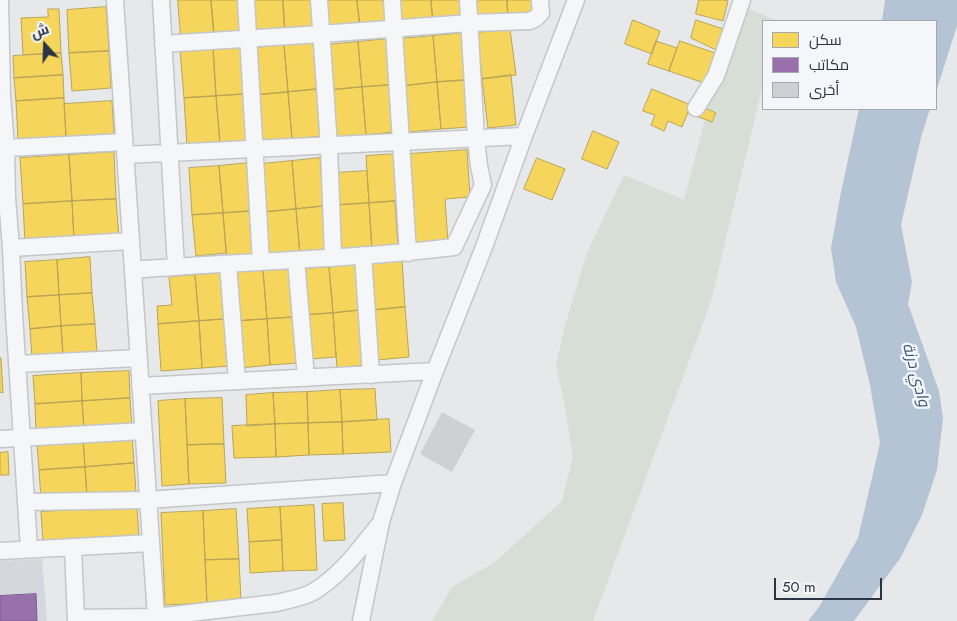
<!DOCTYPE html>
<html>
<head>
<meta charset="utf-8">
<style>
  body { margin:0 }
  #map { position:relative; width:957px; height:621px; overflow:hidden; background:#e6e8ea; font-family:Jost,Cairo,sans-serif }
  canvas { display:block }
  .legend { position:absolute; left:762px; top:20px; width:175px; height:90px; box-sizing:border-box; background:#f4f6f9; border:1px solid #a4a8b1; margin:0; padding:6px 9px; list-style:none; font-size:15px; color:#2b3445 }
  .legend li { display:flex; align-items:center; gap:10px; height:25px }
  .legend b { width:25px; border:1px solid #a4a8b1 }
  .north { position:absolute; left:20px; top:20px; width:50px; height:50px; -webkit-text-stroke:4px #f4f6f9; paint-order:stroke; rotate:340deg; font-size:14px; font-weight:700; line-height:20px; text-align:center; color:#2b3445 }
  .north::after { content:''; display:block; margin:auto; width:18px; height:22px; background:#2b3445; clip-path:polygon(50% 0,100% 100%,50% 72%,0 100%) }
  .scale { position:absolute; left:774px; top:578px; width:108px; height:22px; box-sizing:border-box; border:2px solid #2b3445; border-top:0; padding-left:6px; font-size:15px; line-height:18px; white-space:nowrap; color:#2b3445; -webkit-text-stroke:4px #f4f6f9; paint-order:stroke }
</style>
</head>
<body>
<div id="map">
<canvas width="957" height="621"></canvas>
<ul class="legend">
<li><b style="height:14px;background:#f6d55c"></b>سكن</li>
<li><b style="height:14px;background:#9970ab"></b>مكاتب</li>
<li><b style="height:14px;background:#ced0d3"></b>أخرى</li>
</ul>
<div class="north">ش</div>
<div class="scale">50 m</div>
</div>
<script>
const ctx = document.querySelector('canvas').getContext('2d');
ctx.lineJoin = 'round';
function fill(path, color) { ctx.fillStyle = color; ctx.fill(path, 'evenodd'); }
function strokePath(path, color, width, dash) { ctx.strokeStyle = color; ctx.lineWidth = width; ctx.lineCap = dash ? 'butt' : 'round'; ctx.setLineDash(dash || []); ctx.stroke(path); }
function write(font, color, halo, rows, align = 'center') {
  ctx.font = font + ' Jost,Cairo,sans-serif'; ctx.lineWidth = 5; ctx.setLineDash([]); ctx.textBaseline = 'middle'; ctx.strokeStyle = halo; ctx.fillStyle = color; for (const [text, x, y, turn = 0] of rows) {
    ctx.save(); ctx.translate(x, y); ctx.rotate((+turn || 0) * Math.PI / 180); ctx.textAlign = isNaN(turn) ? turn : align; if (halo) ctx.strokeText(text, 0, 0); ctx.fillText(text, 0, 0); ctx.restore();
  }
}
fill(new Path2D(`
  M42 559 47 621H0V561Z`), '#d4d7dd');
fill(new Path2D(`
  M735 3 778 21H763V84L711 301 593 621H432L452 587 495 562 562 501 573 457 565 406 556 365 565 326 587 253 624 175 684 200Z`), '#d6ded6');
fill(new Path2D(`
  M885 0H957V26L936 92V21H882Z
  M859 109H930L921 137 901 225 912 282 908 304 939 391 943 418 937 470 922 515 901 557 854 621H808L819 607 858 538 880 443 870 385 856 327 836 282 831 248 841 192Z`), '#b4c4d5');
const homes = new Path2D(`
  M178 0H211L214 33 181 36Z
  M211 0H241L244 30 214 33Z
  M252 0H283L285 30 254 33Z
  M283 0H312L314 28 285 30Z
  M323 0H357L360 26 326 30Z
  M357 0H389L391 24 360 26Z
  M399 0H431L433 20 401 23Z
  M431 0H462L464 18 433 20Z
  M474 0H507L508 14 475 16Z
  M507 0H538L539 11 508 14Z
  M699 0H724L728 1 723 21 696 14Z
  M106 7 109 51 69 53 67 10Z
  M48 9H59L61 53 23 55 21 18 48 17Z
  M633 20 660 31 652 54 625 44Z
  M696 20 723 29 716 50 691 38Z
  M510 29 516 75 482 79 477 33Z
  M465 33 469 80 437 82 433 36Z
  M433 36 437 82 403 86 399 39Z
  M388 39 392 85 362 87 358 42Z
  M656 41 677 48 669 71 648 64Z
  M680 41 715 53 704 83 669 71Z
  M358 42 362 87 330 90 326 45Z
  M314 43 318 89 288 92 284 45Z
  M284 45 288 92 257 95 253 48Z
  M242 46 246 94 216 96 213 48Z
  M213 48 216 96 184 98 180 50Z
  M109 51 111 88 72 91 69 53Z
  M61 53 63 75 14 78 13 56Z
  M63 75 64 98 16 101 14 78Z
  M511 75 516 125 488 128 482 79Z
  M466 80 470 127 441 129 437 82Z
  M437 82 441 129 408 132 403 86Z
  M389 85 393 132 366 135 362 87Z
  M362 87 366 135 335 137 330 90Z
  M318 89 323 136 292 139 288 92Z
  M652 89 691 105 682 127 668 121 664 131 651 125 655 115 643 111Z
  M288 92 292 139 261 142 257 95Z
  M246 94 249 142 220 144 216 96Z
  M216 96 220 144 187 146 184 98Z
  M64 98 66 137 18 139 16 101Z
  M112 101 114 134 66 137 64 104Z
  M700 106 716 113 712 122 696 116Z
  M593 131 619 142 607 169 582 159Z
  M467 150 470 197 445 199 448 243 416 246 409 154Z
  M114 152 116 199 72 201 69 155Z
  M396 154 399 201 369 203 366 156Z
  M69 155 72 201 23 204 20 158Z
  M320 158 324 206 296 209 292 161Z
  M537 158 565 169 552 200 524 189Z
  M292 161 296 209 265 212 261 164Z
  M249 163 253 211 223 213 219 166Z
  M219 166 223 213 192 215 189 168Z
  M367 171 369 203 338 205 335 173Z
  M116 199 119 238 74 240 72 201Z
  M72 201 74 240 25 243 23 204Z
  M395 201 398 248 372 250 369 203Z
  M369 203 372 250 341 253 338 205Z
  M324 206 328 252 300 255 296 209Z
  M296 209 300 255 269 258 265 212Z
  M253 211 256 256 227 259 223 213Z
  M223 213 226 253 196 256 192 215Z
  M90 257 92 293 59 295 57 260Z
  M57 260 59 295 27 297 25 262Z
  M402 260 405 307 374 310 370 263Z
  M357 264 361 310 333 313 329 267Z
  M291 267 295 317 267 319 263 270Z
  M329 267 333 313 305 315 302 269Z
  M263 270 267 319 237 321 233 272Z
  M223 273 226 319 199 321 195 275Z
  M195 275 199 321 158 324 157 306 172 305 169 277Z
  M92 293 95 324 61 326 59 295Z
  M59 295 61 326 30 329 27 297Z
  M405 307 409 357 377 360 374 310Z
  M361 310 365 365 337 368 333 313Z
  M333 313 336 357 309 359 305 315Z
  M295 317 298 363 270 365 267 319Z
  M226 319 229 366 202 368 199 321Z
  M267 319 270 365 240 368 237 321Z
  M199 321 202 368 161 371 158 324Z
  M95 324 97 353 63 355 61 326Z
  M61 326 63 355 32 358 30 329Z
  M0 358H1L3 393 0 392Z
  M129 371 130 398 82 401 81 373Z
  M81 373 82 401 35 404 33 376Z
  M375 389 377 420 342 422 340 390Z
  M340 390 342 422 308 423 307 392Z
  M307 392 308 423 275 424 273 393Z
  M273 393 275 424 247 426 246 395Z
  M130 398 132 426 84 429 82 401Z
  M222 398 224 444 187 445 185 399Z
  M185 399 189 484 162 486 158 401Z
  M82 401 84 429 36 432 35 404Z
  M389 419 391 452 343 454 342 422Z
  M342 422 343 454 309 455 308 423Z
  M308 423 309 455 276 457 275 424Z
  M275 424 276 457 234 458 232 426Z
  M132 436 134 463 85 467 83 440Z
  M83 440 85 467 39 470 37 443Z
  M224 444 226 483 189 484 187 445Z
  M8 452 9 475H0V453Z
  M134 463 136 492 87 496 85 467Z
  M85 467 87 496 41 499 39 470Z
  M343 503 345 540 324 541 322 504Z
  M314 505 317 570 283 571 280 507Z
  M137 506 139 538 43 543 41 512Z
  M280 507 282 540 249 542 247 509Z
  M236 509 239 559 205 560 203 511Z
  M203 511 207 603 165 605 161 513Z
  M282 540 283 571 250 573 249 542Z
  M239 559 241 601 207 603 205 560Z`);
fill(homes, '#f6d55c');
strokePath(homes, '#b9a555', 1);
const offices = new Path2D(`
  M36 594 37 621H0V596Z`);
fill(offices, '#9970ab');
strokePath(offices, '#785e8c', 1);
fill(new Path2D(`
  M442 412 475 430 452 472 420 454Z`), '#ced0d3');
const minor = new Path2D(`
  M0 0 2 95 6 148 7 198 11 248 14 314 29 549
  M115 0 156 617
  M161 0 176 267
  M246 0 261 262
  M319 0 329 146 333 257
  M392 0 408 253
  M163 44 321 34 469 23 530 21 536 18 541 13 540 0
  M696 108 716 76 742 0
  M6 148 124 142
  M125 155 524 136
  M11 248 131 241
  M363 255 371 375
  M296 260 306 378
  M228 264 237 381
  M133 270C240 261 347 260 454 247L483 185 479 166 476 139 468 0
  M17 364 138 358
  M140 386 435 371
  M0 439 143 431
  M26 502 148 500 393 483
  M73 547 76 621
  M0 551 151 543
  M76 618 156 617 276 603C288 600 302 598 313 592 340 576 359 550 378 526
  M361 621 381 522 393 483 435 371 484 247 524 136 576 0`);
strokePath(minor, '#c4c6c8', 19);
strokePath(minor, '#f5f6f7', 16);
write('italic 16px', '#34527a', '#f4f6f9', [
  ["وادي درنة",915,375,75]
]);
</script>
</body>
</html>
